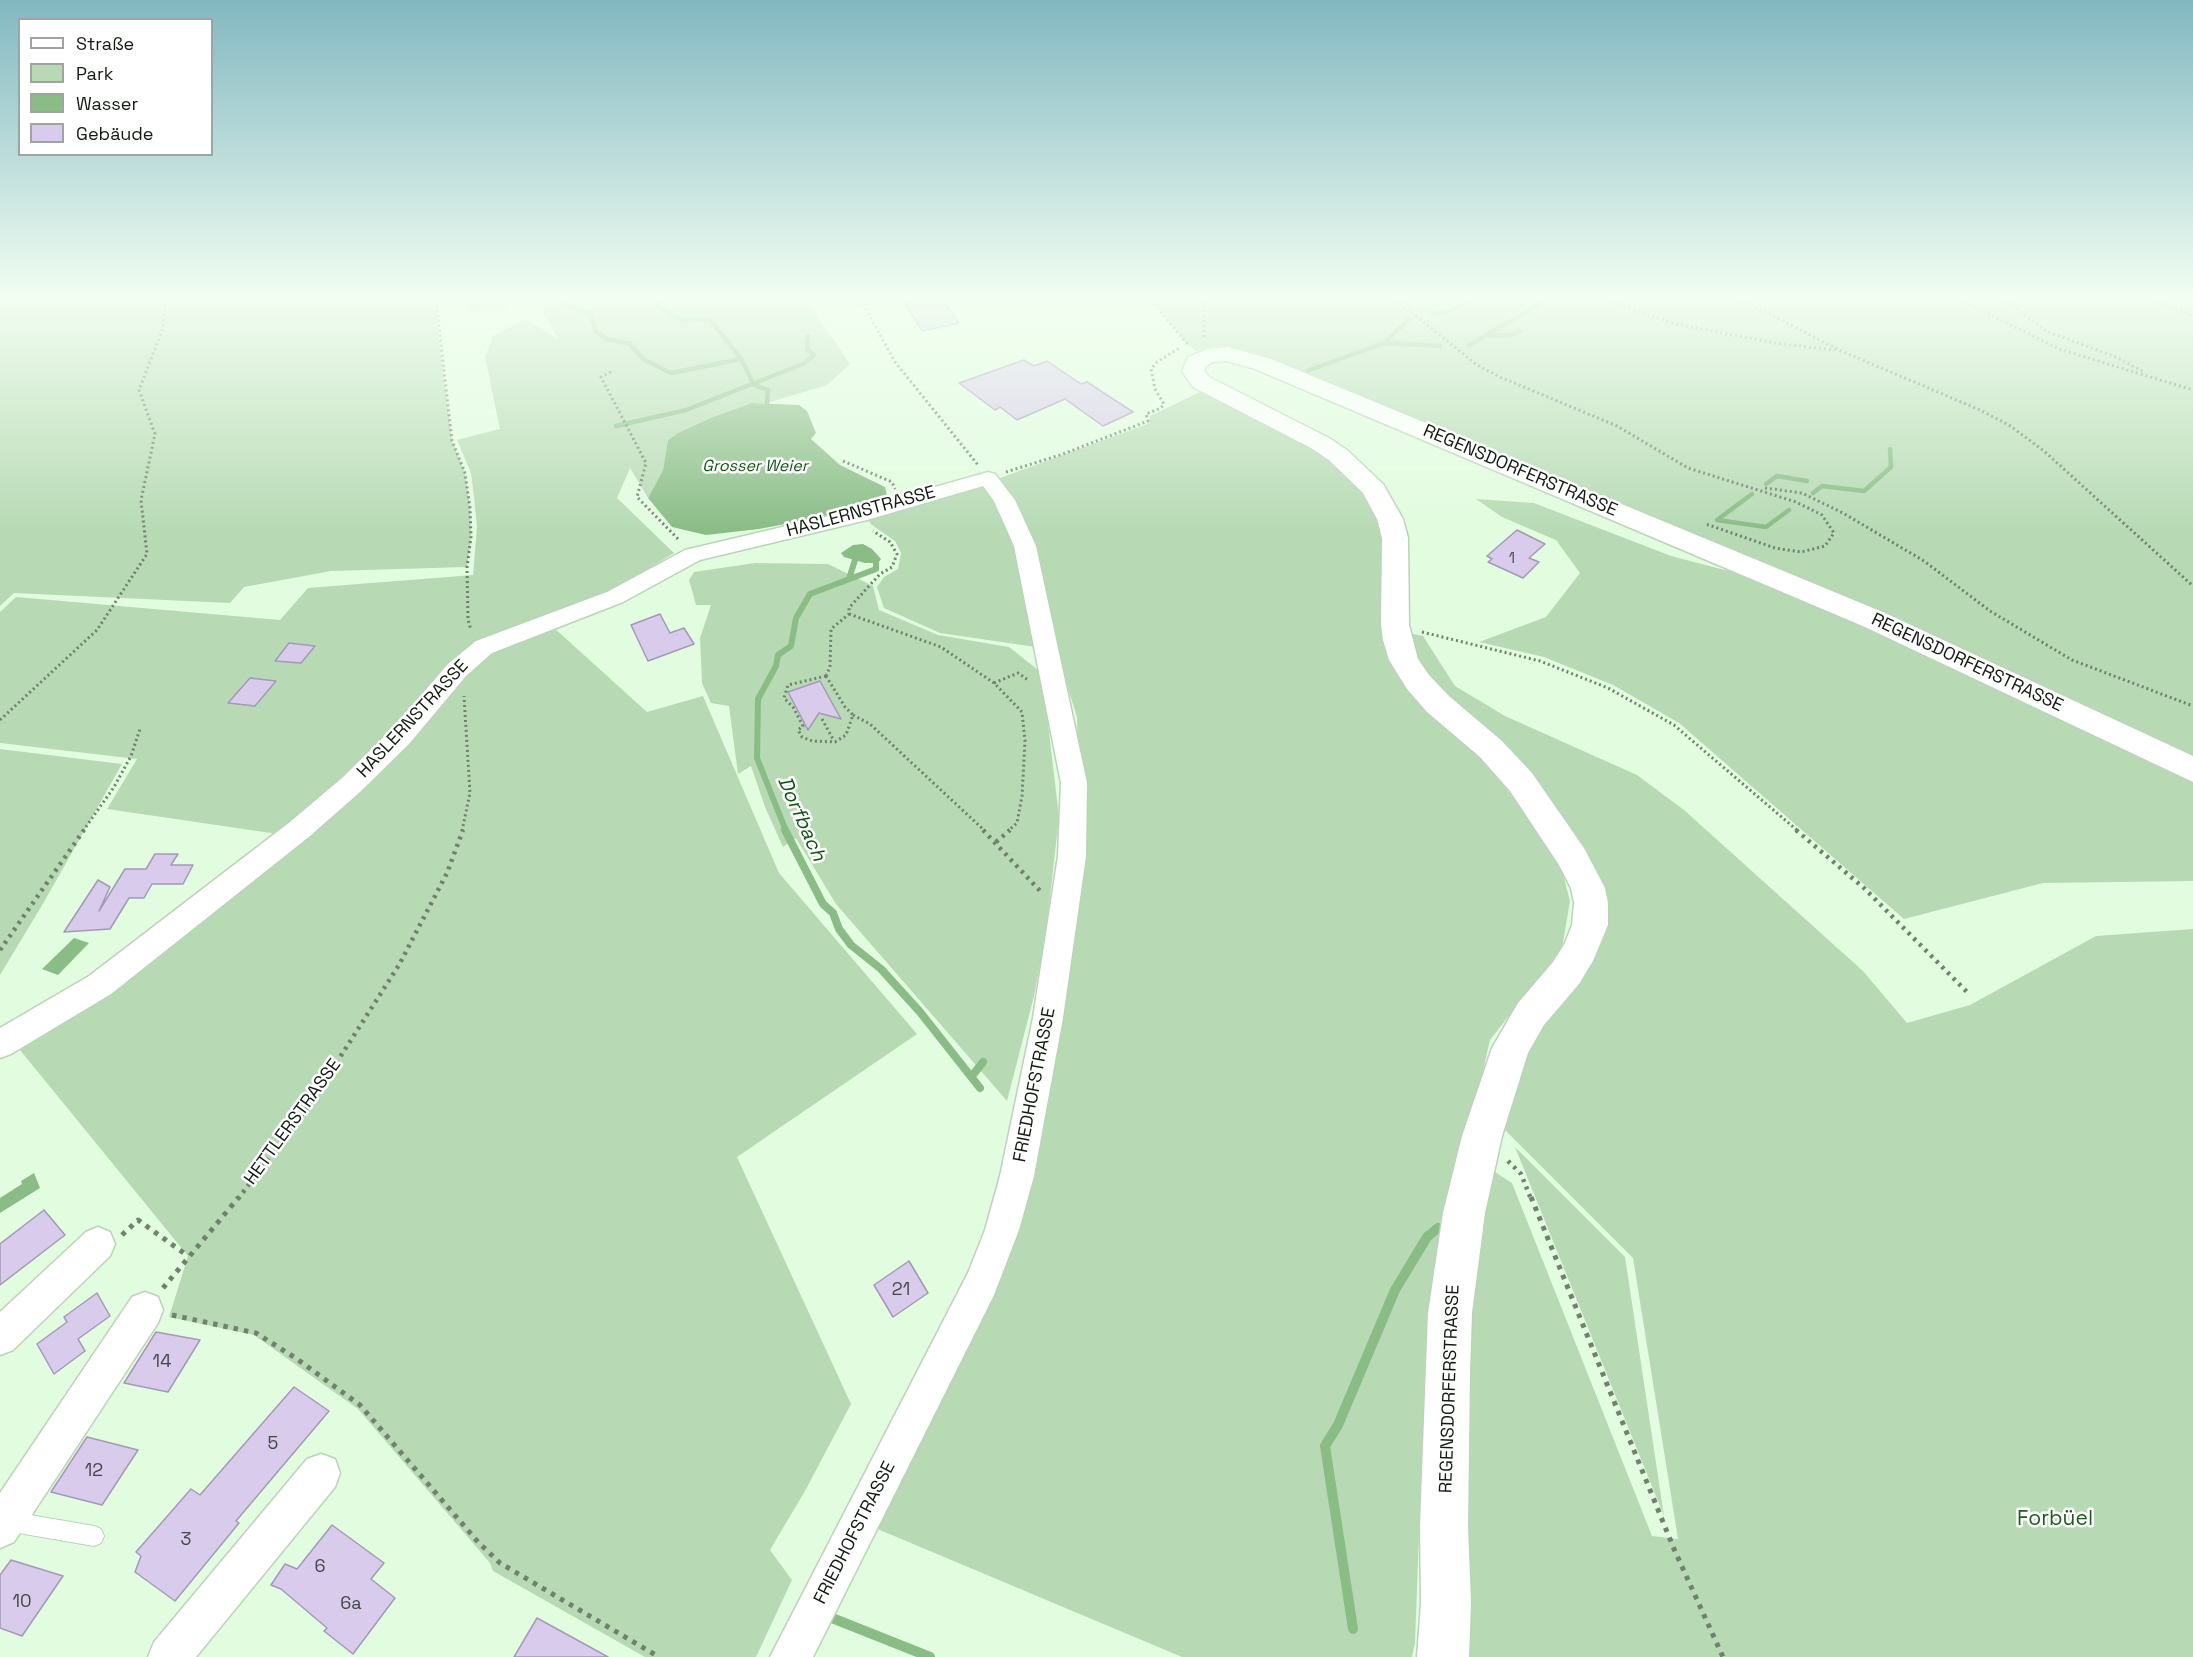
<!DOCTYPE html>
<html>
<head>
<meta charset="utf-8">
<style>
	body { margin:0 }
	#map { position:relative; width:2193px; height:1657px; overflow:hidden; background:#e2fcdf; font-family:"Space Grotesk",sans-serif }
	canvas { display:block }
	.legend { position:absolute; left:18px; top:18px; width:195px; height:138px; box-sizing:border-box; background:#fff; border:2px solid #a0a4a0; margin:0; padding:8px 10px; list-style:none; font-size:18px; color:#121b11 }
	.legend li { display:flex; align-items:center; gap:12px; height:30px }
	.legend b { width:30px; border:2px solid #a0a4a0 }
</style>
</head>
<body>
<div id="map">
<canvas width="2193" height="1657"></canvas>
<ul class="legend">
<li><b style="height:8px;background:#fff"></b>Straße</li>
<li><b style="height:16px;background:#b7dab4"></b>Park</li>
<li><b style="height:16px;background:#8abc86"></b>Wasser</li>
<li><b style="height:16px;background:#d8cbeb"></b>Gebäude</li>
</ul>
</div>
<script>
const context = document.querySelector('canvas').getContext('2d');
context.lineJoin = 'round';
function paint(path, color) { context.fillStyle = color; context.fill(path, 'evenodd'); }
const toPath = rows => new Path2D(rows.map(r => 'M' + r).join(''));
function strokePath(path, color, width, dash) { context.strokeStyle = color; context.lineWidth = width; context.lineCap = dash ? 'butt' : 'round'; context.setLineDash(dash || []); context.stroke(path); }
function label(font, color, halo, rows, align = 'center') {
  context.font = font + ' "Space Grotesk",sans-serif'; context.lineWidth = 5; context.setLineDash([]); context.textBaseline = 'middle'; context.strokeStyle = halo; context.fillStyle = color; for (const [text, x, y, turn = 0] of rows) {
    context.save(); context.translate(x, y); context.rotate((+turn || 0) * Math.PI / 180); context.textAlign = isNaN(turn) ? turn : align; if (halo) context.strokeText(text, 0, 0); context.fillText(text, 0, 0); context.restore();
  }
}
paint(toPath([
	[0,300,438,300,437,326,452,441,465,473,470,508,471,537,467,567,331,571,244,587,230,603,14,593,0,606],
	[472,300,511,300,506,311,466,312],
	[543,300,806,300,850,364,827,385,767,403,752,403,678,433,668,440,663,470,648,498,630,468,617,498,674,553,553,627,647,712,703,696,779,873,917,1034,737,1157,851,1404,805,1491,770,1550,792,1580,756,1657,645,1657,493,1571,490,1563,358,1409,254,1335,169,1317,188,1256,20,1050,305,838,107,809,137,759,0,743,0,612,16,597,280,620,308,588,473,575,477,527,474,497,471,473,457,440,500,429,485,357,493,336,526,319,558,339,543,313],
	[1151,300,2193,300,2193,770,1263,364,1204,357,1187,344],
	[1200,392,1314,448,1358,484,1381,529,1384,641,1395,671,1480,755,1548,843,1562,870,1570,901,1562,948,1490,1040,1427,1312,1415,1643,1412,1657,1182,1657,868,1525,1017,1237,1080,857,1077,717,1056,650,940,633,884,608,877,587,884,577,898,569,901,553,895,541,872,525,866,518,981,485,1150,423,1150,416],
	[1476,499,1534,503,1671,556,1759,579,1867,622,2193,777,2193,881,2043,883,1904,919,1679,723,1613,685,1544,657,1479,642,1546,617,1580,573,1556,540,1502,517],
	[755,563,828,564,873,586,879,610,938,635,1009,647,1042,673,1059,817,1046,933,1034,996,1007,1101,836,904,796,838,783,847,765,807,751,766,738,774,729,706,711,703,702,683,700,638,711,605,696,605,689,580,694,572],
	[1405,632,1423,636,1455,686,1505,716,1637,775,1684,810,1863,971,1907,1023,1970,1005,2096,936,2193,929,2193,1657,1470,1657,1463,1324,1487,1167,1512,1183,1652,1536,1678,1539,1633,1258,1500,1125,1522,1052,1600,948,1606,896,1413,662],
	[0,749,122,764,44,902,0,975],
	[1515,1147,1625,1257,1664,1516]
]), '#b7dab4');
paint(toPath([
	[752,403,799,405,807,411,816,433,811,439,840,465,885,487,888,499,879,506,759,529,706,535,672,527,648,498,663,470,668,440,678,433,711,418],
	[863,544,872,549,881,559,878,563,865,563,844,557,841,553,853,545],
	[74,938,89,943,58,975,42,969],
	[34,1173,40,1188,0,1213,0,1198,22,1184,21,1181]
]), '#8abc86');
strokePath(toPath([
	[563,300,565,305,590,313,596,332,607,339,630,344,643,359,671,373,741,359],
	[658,300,657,306,681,320,710,319,741,359,754,385,768,390,767,403],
	[1432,314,1446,312,1467,303],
	[1491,336,1511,335,1520,331],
	[1384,343,1409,319],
	[1469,345,1547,300],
	[1307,371,1384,343,1440,346],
	[616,426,686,410,803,364,814,355,807,349,808,336],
	[1766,484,1777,476,1807,481],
	[1813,493,1822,486,1864,491,1891,467,1890,449],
	[1717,520,1766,527,1789,510],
	[1717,520,1752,494]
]), '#8abc86', 4.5);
strokePath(toPath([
	[849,579,855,560],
	[786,831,757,758,758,699,776,666,778,655,791,646,796,618,810,594,876,569,876,563]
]), '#8abc86', 6);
strokePath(toPath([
	[785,830,823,904,833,913,839,929,851,945,881,969,920,1012,980,1088],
	[972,1076,983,1062]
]), '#8abc86', 8);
strokePath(toPath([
	[832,1618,930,1657],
	[1353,1629,1325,1446,1338,1425,1395,1290,1427,1237,1438,1228]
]), '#8abc86', 10);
const building = toPath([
	[903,300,943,300,959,323,922,331,903,300],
	[1024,360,1034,366,1047,361,1081,384,1087,382,1133,412,1103,426,1065,399,1017,420,1000,407,995,410,959,383,1024,360],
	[1517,530,1545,544,1529,558,1539,562,1523,578,1488,562,1492,559,1487,556,1517,530],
	[660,614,670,633,684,628,694,644,648,661,631,625,660,614],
	[289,643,315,646,301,663,275,661,289,643],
	[250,678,276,681,255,706,228,703,250,678],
	[820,681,841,719,819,713,808,730,788,692,820,681],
	[155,854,178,854,171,865,193,865,183,884,152,884,144,898,129,898,110,929,64,932,98,880,110,887,99,911,125,869,146,869,155,854],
	[44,1210,65,1235,0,1285,0,1244,44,1210],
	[909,1261,928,1293,893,1317,874,1285,909,1261],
	[97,1293,110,1316,78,1339,85,1351,54,1374,37,1344,67,1322,64,1317,97,1293],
	[156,1332,200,1340,168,1392,124,1383,156,1332],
	[294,1387,329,1411,236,1521,239,1523,175,1601,135,1572,141,1556,136,1552,191,1489,200,1495,294,1387],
	[87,1437,138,1450,102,1505,51,1492,87,1437],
	[332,1525,384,1563,371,1579,395,1598,353,1654,324,1631,327,1628,281,1589,271,1585,285,1564,297,1569,332,1525],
	[11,1560,63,1576,22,1636,0,1628,0,1575,11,1560],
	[537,1618,608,1657,514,1657,537,1618]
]);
paint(building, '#d8cbeb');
strokePath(building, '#a599b8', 1.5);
const lane = toPath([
	[7,1511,94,1526,101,1529,104,1536,101,1543,94,1546,7,1531,0,1528,0,1514,7,1511]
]);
const street = toPath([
	[988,472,995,474,1015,500,1036,546,1087,783,1086,856,1063,1018,1034,1176,1019,1230,994,1295,813,1657,770,1657,968,1273,985,1230,1000,1176,1033,1018,1058,856,1061,783,1014,546,994,501,983,486,867,520,700,560,623,602,492,653,466,676,409,744,360,792,310,836,111,994,11,1054,0,1058,0,1028,89,976,290,822,342,778,391,730,448,664,476,641,607,592,685,550,854,510,988,472],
	[98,1227,110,1232,115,1244,110,1256,13,1350,0,1355,0,1312,86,1232,98,1227],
	[145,1292,158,1297,163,1310,158,1323,14,1542,0,1548,0,1493,132,1297,145,1292],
	[321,1454,335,1459,340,1473,335,1487,196,1657,148,1657,154,1642,307,1459,321,1454]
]);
const secondary = toPath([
	[1228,347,1271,359,1885,613,2193,756,2193,782,1865,627,1255,369,1227,361,1213,362,1206,366,1204,371,1209,377,1329,438,1347,450,1383,484,1403,519,1408,538,1409,625,1418,659,1429,675,1449,696,1502,741,1532,773,1584,848,1605,888,1608,903,1608,925,1593,961,1579,984,1544,1025,1528,1053,1502,1136,1485,1213,1472,1313,1470,1372,1468,1526,1471,1603,1469,1657,1417,1657,1421,1603,1420,1526,1428,1313,1443,1213,1462,1136,1492,1048,1518,1003,1553,962,1565,943,1572,925,1574,903,1571,888,1559,865,1510,791,1480,757,1427,712,1407,689,1389,660,1383,640,1381,625,1382,538,1377,519,1363,493,1329,460,1311,448,1193,387,1182,371,1188,357,1208,349,1228,347]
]);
strokePath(lane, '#bad4b8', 2);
strokePath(street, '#bad4b8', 3);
strokePath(secondary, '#bad4b8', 3);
strokePath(toPath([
	[436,300,452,441,465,473,470,508,471,537,467,567,468,620,471,630],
	[861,300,895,362,978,465],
	[1151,300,1189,346],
	[1204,300,1204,339],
	[1396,300,1477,365,1500,377,1617,426,1688,468,1796,502,1822,515,1834,533,1825,546,1801,552,1775,548,1706,524],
	[1605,300,1676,324,1775,343,1835,350],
	[1742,300,1839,350,1980,410,2009,425,2044,451,2193,586],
	[1961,300,2059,349,2193,390],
	[2004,300,2048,332,2116,357,2144,372],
	[2152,300,2193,316],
	[611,372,601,377,646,463,637,497,680,541],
	[843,461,892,482,895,489],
	[1006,472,1063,454,1148,421,1146,414,1161,408,1164,404,1155,389,1151,369,1157,362,1181,347],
	[1765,488,1802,493,1843,513,1924,561,1990,611,2072,660,2193,706],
	[849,614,941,647,994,683,1022,712,1025,741,1022,796,1017,823,1008,831],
	[1422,632,1540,661,1608,688,1674,725,1798,831],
	[826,676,845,707,853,715,846,735,835,742,812,741,802,737,798,730,803,726,793,707,784,698,788,685,826,676],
	[826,676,830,667,831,629,849,614,849,608,880,574,892,567,897,554,890,542,873,531],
	[994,683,1018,673,1028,680],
	[853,715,870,724,985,831],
	[822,719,834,741],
	[0,720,97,630,147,554,141,500,155,434,139,390,162,331,166,300],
	[83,831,114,787,131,756,140,729],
	[462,831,470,793,464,696]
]), '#70816e', 3, [2, 3]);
strokePath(toPath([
	[983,830,1042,893],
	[1796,830,1864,888,1969,994],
	[996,842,1010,830],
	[0,950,84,830],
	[1508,1161,1521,1174,1531,1199],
	[238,1199,310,1104,399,965,447,873,463,830]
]), '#70816e', 4.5, [3, 5]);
strokePath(toPath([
	[1531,1197,1674,1549,1723,1657],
	[122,1235,138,1220,188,1256],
	[163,1288,239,1197],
	[172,1315,256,1333,297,1359,360,1405,478,1542,500,1563,659,1657]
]), '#70816e', 5, [4.5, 6]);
paint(lane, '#fff');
paint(street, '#fff');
paint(secondary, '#fff');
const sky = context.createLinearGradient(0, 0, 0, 532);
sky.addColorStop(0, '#82b7c1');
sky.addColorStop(0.56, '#f2fef1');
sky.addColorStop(1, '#f2fef100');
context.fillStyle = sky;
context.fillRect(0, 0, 2193, 532);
label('15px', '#444748', null, [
	["1",1512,559]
]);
label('italic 16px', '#0e550f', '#fff', [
	["Grosser Weier",755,467]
]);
label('18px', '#121b11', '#fff', [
	["REGENSDORFERSTRASSE",1520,471,23],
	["HASLERNSTRASSE",861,512,-15],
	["REGENSDORFERSTRASSE",1967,663,25],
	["HASLERNSTRASSE",413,719,-47],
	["FRIEDHOFSTRASSE",1035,1085,-79],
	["HETTLERSTRASSE",293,1122,-54],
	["REGENSDORFERSTRASSE",1450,1389,-88],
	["FRIEDHOFSTRASSE",855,1533,-63]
]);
label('18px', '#444748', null, [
	["21",901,1290],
	["14",162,1362],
	["5",273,1444],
	["12",94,1471],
	["3",186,1540],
	["6",320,1567],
	["10",22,1602],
	["6a",351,1604]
]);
label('italic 20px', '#0e550f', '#fff', [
	["Dorfbach",801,819,66]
]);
label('21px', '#1b5e1a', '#fff', [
	["Forbüel",2055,1519]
]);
</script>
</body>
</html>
